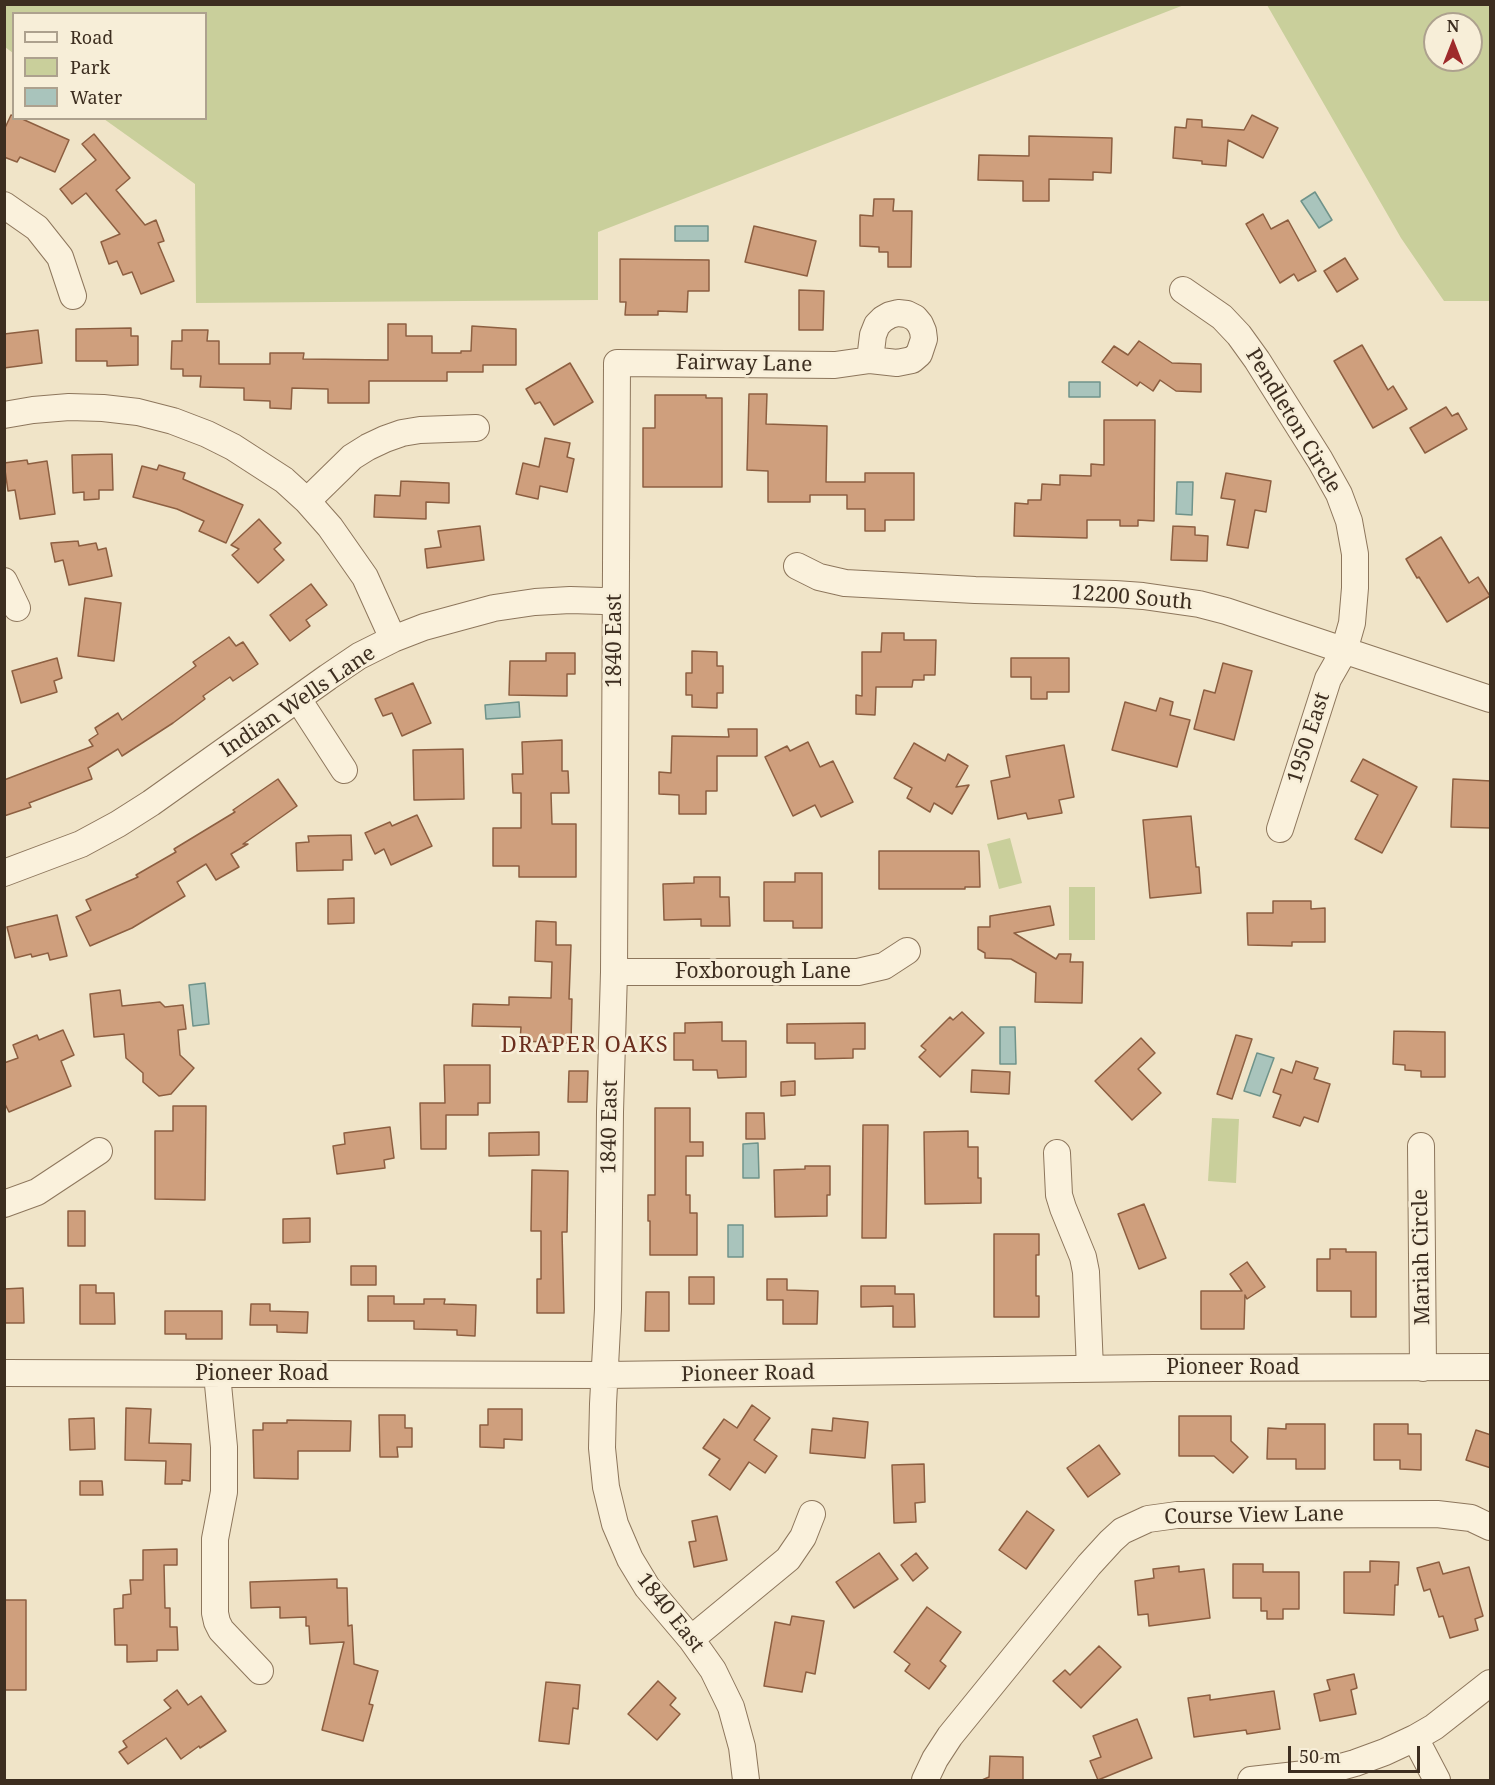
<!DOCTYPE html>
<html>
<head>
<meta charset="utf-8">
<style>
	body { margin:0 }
	#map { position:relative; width:1495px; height:1785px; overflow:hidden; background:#f0e4c8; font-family:"Noto Serif",serif }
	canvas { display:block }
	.frame { position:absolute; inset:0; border:6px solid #3d2e20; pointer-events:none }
	.legend { position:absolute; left:12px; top:12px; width:195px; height:108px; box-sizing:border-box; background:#f7eed8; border:2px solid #ada18e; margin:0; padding:8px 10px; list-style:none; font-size:18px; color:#3d2e20 }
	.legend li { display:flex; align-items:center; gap:12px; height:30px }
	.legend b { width:30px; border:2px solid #ada18e }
	.north { position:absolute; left:1423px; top:12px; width:60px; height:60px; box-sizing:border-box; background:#f7eed8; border:2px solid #ada18e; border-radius:50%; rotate:0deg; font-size:16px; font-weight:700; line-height:24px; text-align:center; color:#3d2e20 }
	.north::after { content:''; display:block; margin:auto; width:21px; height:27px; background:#9e2a2b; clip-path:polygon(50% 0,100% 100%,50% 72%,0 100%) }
	.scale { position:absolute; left:1288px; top:1746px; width:132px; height:27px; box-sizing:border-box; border:3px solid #3d2e20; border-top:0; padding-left:8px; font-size:18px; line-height:21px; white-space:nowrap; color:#3d2e20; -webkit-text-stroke:4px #f7eed8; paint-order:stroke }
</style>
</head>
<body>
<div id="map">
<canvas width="1495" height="1785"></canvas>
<div class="frame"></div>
<ul class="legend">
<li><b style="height:8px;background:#faf1dc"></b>Road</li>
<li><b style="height:16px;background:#c9cf9b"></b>Park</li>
<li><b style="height:16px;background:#a9c4bc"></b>Water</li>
</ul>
<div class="north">N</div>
<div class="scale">50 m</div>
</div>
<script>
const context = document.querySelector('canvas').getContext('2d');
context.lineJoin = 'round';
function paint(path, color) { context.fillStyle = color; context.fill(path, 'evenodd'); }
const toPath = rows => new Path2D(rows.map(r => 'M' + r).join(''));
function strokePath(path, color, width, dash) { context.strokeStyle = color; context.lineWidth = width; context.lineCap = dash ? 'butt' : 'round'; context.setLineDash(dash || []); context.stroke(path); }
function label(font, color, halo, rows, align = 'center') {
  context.font = font + ' "Noto Serif",serif'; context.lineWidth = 5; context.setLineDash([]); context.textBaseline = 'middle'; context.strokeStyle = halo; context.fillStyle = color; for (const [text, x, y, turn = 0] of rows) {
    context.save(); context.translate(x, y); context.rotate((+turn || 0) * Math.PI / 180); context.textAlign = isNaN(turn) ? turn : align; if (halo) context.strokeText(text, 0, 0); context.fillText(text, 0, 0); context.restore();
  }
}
paint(toPath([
	[5,4,1184,4,1184,5,598,232,598,300,196,303,195,184,104,119,206,118,206,14,14,14,13,53,5,47],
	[1267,5,1490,5,1490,301,1444,301,1401,238],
	[1435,24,1471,24,1471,60,1435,60],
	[1010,838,1022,883,999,889,987,844],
	[1069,887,1095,887,1095,940,1069,940],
	[1212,1118,1239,1119,1236,1183,1208,1181]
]), '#c9cf9b');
const water = toPath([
	[1315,192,1332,220,1319,228,1301,201,1315,192],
	[675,226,708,226,708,241,675,241,675,226],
	[1069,382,1100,382,1100,397,1069,397,1069,382],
	[1177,482,1193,482,1192,515,1176,514,1177,482],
	[519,702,520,717,486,719,485,705,519,702],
	[205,983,209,1024,193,1026,189,985,205,983],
	[1000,1027,1015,1027,1016,1064,1000,1064,1000,1027],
	[1257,1053,1274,1058,1260,1096,1244,1091,1257,1053],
	[758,1143,759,1178,743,1178,743,1144,758,1143],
	[728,1225,743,1225,743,1257,728,1257,728,1225]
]);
paint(water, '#a9c4bc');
strokePath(water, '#6f938a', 1.5);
const building = toPath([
	[11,115,14,116,14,118,20,118,69,140,55,172,20,157,17,162,4,157,4,130,11,115],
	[1252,115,1278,128,1263,158,1228,140,1226,166,1202,164,1202,161,1173,158,1175,127,1186,128,1187,119,1202,120,1202,127,1244,130,1252,115],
	[94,134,130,178,116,190,145,225,156,220,164,241,158,243,174,281,141,294,132,272,123,275,117,261,109,264,101,242,120,234,86,193,72,204,60,189,96,160,82,144,94,134],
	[1029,136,1112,138,1111,173,1093,172,1093,180,1049,179,1049,201,1023,201,1023,181,978,180,979,155,1029,156,1029,136],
	[874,199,894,199,893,211,912,211,911,267,888,267,888,252,879,252,879,247,860,246,860,215,873,216,874,199],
	[1263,214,1271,229,1288,220,1316,271,1298,281,1294,274,1280,283,1246,224,1263,214],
	[754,226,816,241,807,276,745,262,754,226],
	[1345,258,1358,279,1337,292,1324,271,1345,258],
	[620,259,709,260,709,291,688,291,687,312,658,311,658,315,625,315,626,302,620,302,620,259],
	[799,290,824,291,823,330,799,330,799,290],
	[388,324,406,324,406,336,432,336,432,353,461,353,461,351,471,351,472,326,516,329,516,365,483,365,483,372,447,372,447,381,369,381,369,403,328,403,328,389,292,388,291,409,270,408,270,401,244,400,244,388,200,387,201,376,183,376,183,369,171,369,172,341,182,341,182,330,208,330,207,341,219,341,219,364,270,364,270,353,304,353,303,359,388,360,388,324],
	[131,328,131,336,138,336,138,365,107,366,107,361,76,361,76,329,131,328],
	[38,330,42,363,4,368,4,334,38,330],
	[1139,341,1172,363,1201,364,1201,392,1176,391,1160,380,1153,391,1140,382,1137,386,1102,362,1114,346,1128,355,1139,341],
	[1362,345,1388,390,1393,386,1407,409,1373,428,1334,361,1362,345],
	[570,363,593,402,554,425,540,402,535,404,526,389,570,363],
	[749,394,767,394,766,424,827,426,826,482,865,482,865,473,914,473,914,520,885,520,885,531,865,531,865,509,847,509,847,495,810,495,810,502,768,502,768,471,747,470,749,394],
	[655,395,706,395,706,398,722,398,722,487,643,487,643,428,655,428,655,395],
	[1446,407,1452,416,1458,413,1467,429,1425,453,1410,428,1446,407],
	[1104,420,1155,420,1154,521,1138,520,1138,526,1120,526,1120,520,1087,520,1087,538,1014,536,1015,503,1028,504,1028,500,1041,500,1042,484,1060,485,1060,475,1091,476,1091,464,1104,465,1104,420],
	[545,438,570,443,567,457,574,459,567,492,540,486,538,499,516,494,523,463,539,467,545,438],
	[112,454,113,490,99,490,99,499,84,500,84,492,73,493,72,455,112,454],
	[27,460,28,464,47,461,55,514,20,519,15,490,8,491,4,463,27,460],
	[159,465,185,473,183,479,243,505,226,543,199,531,204,521,177,509,133,497,142,466,157,470,159,465],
	[1226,473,1271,481,1266,512,1255,510,1248,548,1227,545,1235,500,1221,498,1226,473],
	[401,481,449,483,449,503,426,502,426,519,374,517,375,495,400,496,401,481],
	[259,519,281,543,274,549,284,560,258,583,232,555,239,549,231,545,259,519],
	[480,526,484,560,427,568,425,549,441,547,438,531,480,526],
	[1173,526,1195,527,1195,535,1208,536,1207,561,1171,560,1173,526],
	[1441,537,1469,583,1478,577,1490,596,1447,622,1419,577,1417,578,1406,559,1441,537],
	[78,541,79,546,96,543,98,550,106,548,112,576,69,585,63,560,55,562,51,543,78,541],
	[311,584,327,605,306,620,310,626,290,641,270,615,311,584],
	[85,598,121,603,114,661,78,656,85,598],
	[882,633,904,633,904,640,936,640,935,675,924,675,924,680,913,680,912,687,876,687,875,715,856,714,856,695,862,696,862,652,881,652,882,633],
	[229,637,236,646,243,642,258,664,233,681,230,677,203,696,205,699,173,723,122,756,118,749,88,768,92,779,29,803,31,807,4,816,4,780,93,746,89,740,98,734,95,728,118,713,122,720,196,666,193,662,229,637],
	[692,651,717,652,717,666,723,666,723,693,717,693,717,708,692,707,692,695,686,695,686,673,692,673,692,651],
	[546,653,575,653,575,674,567,674,567,696,509,695,510,661,546,661,546,653],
	[57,658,62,678,54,681,57,692,21,703,12,671,57,658],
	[1011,658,1069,658,1069,692,1047,692,1047,699,1031,699,1031,677,1011,677,1011,658],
	[1223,663,1252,671,1234,740,1194,729,1204,690,1215,693,1223,663],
	[413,683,431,723,402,736,392,713,383,716,375,699,413,683],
	[1160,698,1173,702,1170,715,1190,720,1177,767,1112,750,1125,702,1156,711,1160,698],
	[728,729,757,729,757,756,717,756,717,791,706,791,706,814,679,814,679,795,659,794,659,772,671,773,672,736,729,737,728,729],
	[562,740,562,771,568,771,569,793,551,793,552,824,576,824,576,877,519,877,519,866,493,866,493,828,521,828,521,793,513,793,512,774,523,774,522,742,562,740],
	[808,742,820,767,833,761,853,802,821,817,815,805,793,816,765,757,787,746,790,751,808,742],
	[914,743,945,761,948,754,968,766,956,787,969,785,952,814,934,803,930,812,907,798,912,788,894,778,914,743],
	[1064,745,1074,797,1059,800,1062,813,1028,819,1026,813,998,819,991,781,1010,777,1006,756,1064,745],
	[463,749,464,799,414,800,413,750,463,749],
	[1363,759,1417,787,1382,853,1355,839,1378,795,1351,781,1363,759],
	[278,779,297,806,243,844,248,844,231,854,239,867,216,880,206,864,177,882,185,896,132,928,90,946,76,917,91,910,86,900,138,877,136,875,176,852,174,849,235,812,233,810,278,779],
	[1453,779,1491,781,1491,828,1451,827,1453,779],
	[417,815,432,846,391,865,384,849,375,854,365,833,390,822,392,826,417,815],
	[1191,816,1196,867,1199,867,1201,893,1150,898,1143,820,1191,816],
	[351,835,352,860,343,860,343,870,297,871,296,843,309,842,308,836,351,835],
	[879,851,979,851,980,887,965,887,965,889,879,889,879,851],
	[795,873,822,873,822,928,793,928,793,921,764,921,764,882,795,882,795,873],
	[694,877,720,877,720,897,729,897,730,926,701,926,701,919,664,920,663,884,694,883,694,877],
	[354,898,354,923,328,924,328,899,354,898],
	[1273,901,1311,901,1311,909,1325,908,1325,942,1292,942,1292,946,1248,945,1247,913,1273,913,1273,901],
	[1050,906,1054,925,1014,933,1056,959,1059,954,1071,954,1070,962,1083,962,1082,1003,1035,1002,1036,973,1011,959,985,958,985,953,978,949,978,927,990,927,990,916,1050,906],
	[57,915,67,956,50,960,48,953,32,957,31,954,15,958,7,927,57,915],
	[536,921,556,922,556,945,571,945,569,999,572,999,571,1043,520,1041,521,1027,472,1026,473,1004,509,1005,509,997,551,998,552,962,535,961,536,921],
	[120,990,122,1006,160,1002,165,1007,183,1005,186,1029,178,1030,180,1055,194,1068,171,1094,159,1096,143,1082,143,1073,126,1058,124,1034,94,1037,90,994,120,990],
	[962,1012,984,1033,940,1077,919,1057,926,1050,921,1046,950,1017,953,1020,962,1012],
	[722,1022,722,1041,746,1041,746,1077,718,1078,717,1070,693,1070,693,1060,674,1060,674,1033,685,1033,685,1023,722,1022],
	[865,1023,865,1049,853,1049,853,1058,815,1059,815,1043,787,1043,787,1024,865,1023],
	[63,1030,74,1055,61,1061,71,1086,9,1112,4,1102,4,1063,18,1058,13,1045,37,1035,39,1040,63,1030],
	[1394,1031,1445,1032,1445,1077,1421,1077,1421,1071,1405,1070,1405,1065,1393,1064,1394,1031],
	[1236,1035,1252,1039,1232,1099,1217,1094,1236,1035],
	[1141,1038,1155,1053,1138,1069,1161,1093,1132,1120,1095,1081,1141,1038],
	[1296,1061,1318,1068,1314,1079,1330,1084,1318,1122,1304,1117,1300,1126,1273,1117,1281,1095,1273,1092,1281,1069,1292,1073,1296,1061],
	[444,1065,490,1065,490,1103,478,1103,478,1115,446,1115,446,1149,421,1149,420,1103,445,1103,444,1065],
	[972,1070,1010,1072,1009,1094,971,1092,972,1070],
	[569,1071,588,1071,587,1102,568,1102,569,1071],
	[795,1081,795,1095,781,1096,781,1082,795,1081],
	[173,1106,206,1106,205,1200,155,1199,155,1131,173,1131,173,1106],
	[655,1108,690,1108,690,1142,703,1142,703,1156,686,1156,686,1195,690,1195,690,1213,697,1213,697,1255,650,1255,650,1221,648,1221,648,1195,655,1195,655,1108],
	[746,1113,764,1113,765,1139,746,1139,746,1113],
	[863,1125,888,1125,886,1238,862,1238,863,1125],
	[390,1127,394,1158,384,1160,385,1168,337,1174,333,1146,345,1144,344,1133,390,1127],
	[968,1131,968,1147,978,1147,978,1178,981,1178,981,1203,925,1204,924,1132,968,1131],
	[539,1132,539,1155,489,1156,489,1133,539,1132],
	[805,1166,830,1166,830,1195,827,1195,827,1216,775,1217,774,1170,805,1169,805,1166],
	[532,1170,568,1171,567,1232,562,1232,564,1313,537,1313,537,1279,541,1279,541,1231,531,1231,532,1170],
	[1144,1204,1166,1258,1139,1269,1118,1214,1144,1204],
	[68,1211,85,1211,85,1246,68,1246,68,1211],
	[310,1218,310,1242,283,1243,283,1219,310,1218],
	[994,1234,1039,1234,1039,1255,1036,1255,1036,1296,1039,1296,1039,1317,994,1317,994,1234],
	[1330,1249,1346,1249,1346,1252,1376,1252,1376,1317,1351,1317,1351,1291,1317,1291,1317,1259,1330,1259,1330,1249],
	[1247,1262,1265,1287,1247,1299,1245,1295,1244,1329,1201,1329,1201,1291,1242,1291,1230,1274,1247,1262],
	[351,1266,376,1266,376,1285,351,1285,351,1266],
	[689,1277,714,1277,714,1304,689,1304,689,1277],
	[767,1279,787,1279,787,1290,818,1291,817,1324,783,1324,783,1300,767,1300,767,1279],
	[80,1285,96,1285,96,1293,114,1293,115,1324,80,1324,80,1285],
	[861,1286,895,1286,895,1294,914,1294,915,1327,893,1327,893,1306,861,1307,861,1286],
	[23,1288,24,1323,4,1323,4,1289,23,1288],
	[646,1292,669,1292,669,1331,645,1331,646,1292],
	[368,1296,394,1296,394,1304,424,1304,424,1299,445,1299,444,1304,476,1305,475,1336,457,1335,457,1330,414,1329,414,1321,368,1321,368,1296],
	[251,1304,270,1304,270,1311,308,1312,307,1333,277,1332,277,1325,250,1325,251,1304],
	[165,1311,222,1311,222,1339,186,1339,186,1334,165,1334,165,1311],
	[752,1405,770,1418,754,1440,777,1456,765,1473,749,1462,730,1490,709,1475,720,1459,703,1448,724,1419,737,1428,752,1405],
	[126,1408,151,1409,149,1443,191,1444,190,1481,182,1480,182,1484,165,1484,166,1461,125,1460,126,1408],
	[488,1409,522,1409,522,1440,504,1439,504,1448,480,1447,480,1425,488,1425,488,1409],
	[379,1415,405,1415,405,1428,412,1428,412,1447,397,1447,398,1457,380,1457,379,1415],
	[1179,1416,1231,1416,1231,1441,1248,1457,1233,1473,1214,1456,1179,1456,1179,1416],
	[94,1418,95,1449,70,1450,69,1419,94,1418],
	[833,1418,868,1422,865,1458,810,1453,812,1429,832,1431,833,1418],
	[287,1420,351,1421,350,1451,298,1451,298,1479,254,1478,253,1430,263,1430,263,1423,287,1423,287,1420],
	[1286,1424,1325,1424,1325,1469,1296,1469,1296,1459,1267,1459,1268,1428,1286,1429,1286,1424],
	[1374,1424,1408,1424,1408,1434,1421,1434,1421,1470,1400,1469,1400,1460,1374,1460,1374,1424],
	[1476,1430,1491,1435,1491,1468,1466,1460,1476,1430],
	[1099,1445,1120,1474,1088,1497,1067,1468,1099,1445],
	[924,1464,925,1502,915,1503,916,1522,894,1523,892,1465,924,1464],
	[80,1481,102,1481,103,1495,80,1495,80,1481],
	[1027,1511,1054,1530,1026,1569,999,1550,1027,1511],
	[717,1516,727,1560,694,1567,689,1542,696,1541,692,1521,717,1516],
	[177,1549,177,1565,164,1565,165,1608,170,1608,170,1627,177,1627,178,1650,157,1650,157,1661,127,1662,127,1645,115,1645,114,1609,123,1608,123,1595,131,1594,130,1580,143,1580,143,1550,177,1549],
	[879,1553,898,1579,854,1608,836,1582,879,1553],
	[916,1553,928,1568,913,1581,901,1565,916,1553],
	[1370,1561,1399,1562,1398,1585,1395,1585,1394,1615,1344,1613,1344,1572,1370,1572,1370,1561],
	[1439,1562,1443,1574,1469,1567,1483,1616,1475,1619,1478,1630,1450,1638,1443,1616,1439,1617,1430,1589,1424,1591,1417,1568,1439,1562],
	[1233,1564,1263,1564,1263,1572,1299,1572,1299,1609,1283,1609,1283,1619,1267,1619,1267,1611,1261,1611,1261,1598,1233,1598,1233,1564],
	[1179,1566,1179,1572,1204,1569,1210,1618,1149,1626,1148,1614,1138,1615,1135,1581,1154,1578,1153,1569,1179,1566],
	[337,1579,337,1588,347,1588,348,1626,352,1625,354,1664,378,1671,369,1704,373,1705,363,1741,322,1730,344,1642,310,1644,309,1626,306,1626,306,1617,280,1618,280,1607,251,1608,250,1582,337,1579],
	[4,1600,26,1600,26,1690,4,1690,4,1600],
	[927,1607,961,1632,940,1661,946,1666,929,1689,905,1671,910,1664,894,1652,927,1607],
	[792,1616,824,1621,815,1674,806,1672,802,1692,764,1686,775,1622,790,1625,792,1616],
	[1099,1646,1121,1667,1081,1708,1053,1681,1065,1670,1070,1675,1099,1646],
	[1354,1674,1357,1688,1351,1690,1356,1714,1320,1721,1314,1694,1330,1690,1327,1680,1354,1674],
	[658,1681,676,1698,670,1705,680,1714,657,1740,628,1714,658,1681],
	[546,1682,580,1685,578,1709,573,1708,569,1744,539,1741,546,1682],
	[177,1690,188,1705,201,1696,226,1731,200,1748,199,1746,181,1759,166,1738,128,1764,119,1752,127,1747,123,1741,171,1708,164,1700,177,1690],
	[1274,1691,1280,1729,1247,1734,1246,1730,1194,1737,1188,1698,1210,1695,1210,1700,1274,1691],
	[1137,1719,1152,1758,1098,1780,1090,1761,1101,1757,1093,1736,1137,1719],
	[990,1756,1023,1757,1023,1780,982,1780,989,1777,990,1756]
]);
paint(building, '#cf9f7d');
strokePath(building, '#8d5f41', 1.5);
const minor = toPath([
	[4,205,37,228,60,257,73,296],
	[1183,290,1222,317,1239,335,1257,360,1320,460,1339,494,1349,521,1355,554,1355,588,1352,623,1344,651,1328,679,1280,829],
	[898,313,907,314,915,318,920,324,923,331,924,339,919,354,912,360,897,363,870,360,873,335,877,325,883,319,890,315,898,313],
	[4,415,33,410,69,407,103,408,138,412,173,421,207,434,233,447,284,480,307,501,330,527,365,577,393,639],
	[307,501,352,457,368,447,385,439,402,433,420,430,476,428],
	[797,566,819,577,845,583,975,590,1115,594,1143,596,1199,604,1226,611,1490,699],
	[4,581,17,608],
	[298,699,344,770],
	[4,873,81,844,118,824,151,803,328,677,359,656,393,639,424,627,494,608,535,602,570,600,603,601,615,598],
	[614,972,858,972,884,966,907,951],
	[1421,1146,1423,1368],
	[1057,1153,1059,1195,1063,1208,1083,1257,1086,1272,1090,1369],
	[4,1204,37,1192,99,1151],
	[4,1373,604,1375,1154,1368,1490,1367],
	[217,1374,224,1447,224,1492,215,1539,215,1613,217,1622,221,1630,260,1671],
	[691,1639,788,1559,803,1537,812,1514],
	[1415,1738,1437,1780],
	[746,1780,742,1747,731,1707,713,1670,691,1639,647,1587,630,1559,615,1524,606,1487,602,1448,603,1404,608,1309,610,1112,614,972,617,363,835,365,870,360],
	[925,1780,935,1759,950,1736,1089,1565,1111,1541,1122,1531,1148,1519,1177,1515,1437,1514,1471,1518,1490,1527],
	[1251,1780,1323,1772,1355,1763,1385,1752,1415,1738,1434,1727,1490,1683]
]);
strokePath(minor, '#8d765c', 28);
strokePath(minor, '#faf1dc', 26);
label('21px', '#3d2e20', '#f7eed8', [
	["Fairway Lane",744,364,1],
	["Pendleton Circle",1293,421,59],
	["12200 South",1132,598,5],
	["1840 East",615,641,-90],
	["Indian Wells Lane",298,702,-34],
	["1950 East",1309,738,-72],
	["Foxborough Lane",763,972],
	["1840 East",610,1127,-89],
	["Mariah Circle",1422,1257,-91],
	["Pioneer Road",1233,1368],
	["Pioneer Road",262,1374],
	["Pioneer Road",748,1374,-1],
	["Course View Lane",1254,1516,-1],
	["1840 East",670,1613,52]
]);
context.letterSpacing = '1.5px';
label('22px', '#6b2e1e', '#f7eed8', [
	["DRAPER OAKS",585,1046]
]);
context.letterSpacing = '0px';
</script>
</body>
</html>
